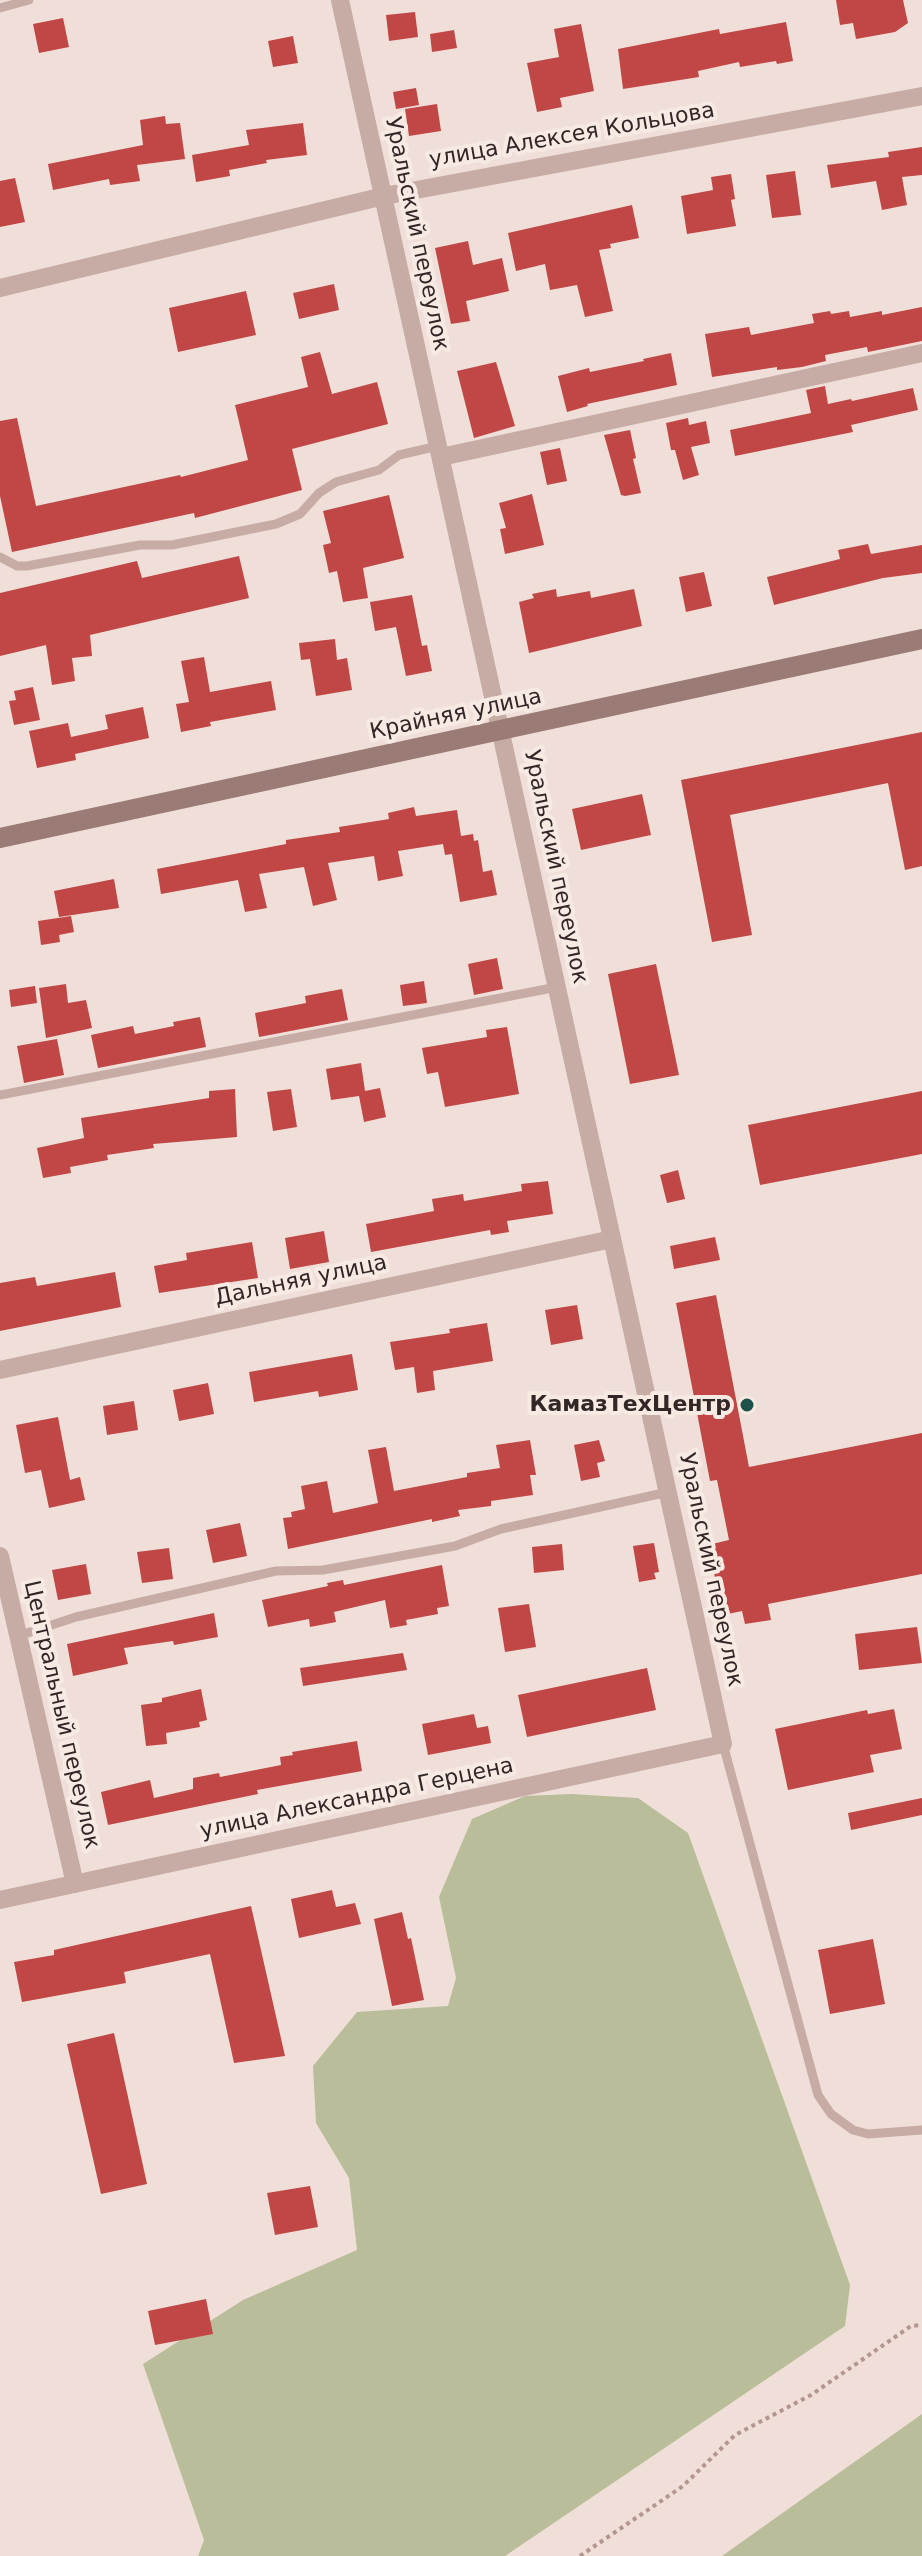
<!DOCTYPE html>
<html>
<head>
<meta charset="utf-8">
<style>
	body { margin:0 }
	canvas { display:block; background:#efdfd8 }
</style>
</head>
<body>
<canvas width="922" height="2556"></canvas>
<script>
const context = document.querySelector('canvas').getContext('2d');
context.lineJoin = 'round';
function paint(path, color) { context.fillStyle = color; context.fill(path, 'evenodd'); }
const toPath = rows => new Path2D(rows.map(r => 'M' + r).join(''));
function strokePath(path, color, width, dash) { context.strokeStyle = color; context.lineWidth = width; context.lineCap = dash ? 'butt' : 'round'; context.setLineDash(dash || []); context.stroke(path); }
function label(font, color, halo, rows, align = 'center') {
  context.font = font + ' "DejaVu Sans",sans-serif'; context.lineWidth = 8; context.setLineDash([]); context.textBaseline = 'middle'; context.strokeStyle = halo; context.fillStyle = color; for (const [text, x, y, turn = 0] of rows) {
    context.save(); context.translate(x, y); context.rotate((+turn || 0) * Math.PI / 180); context.textAlign = isNaN(turn) ? turn : align; if (halo) context.strokeText(text, 0, 0); context.fillText(text, 0, 0); context.restore();
  }
}
paint(toPath([
	[572,1794,638,1798,688,1833,850,2285,845,2326,505,2556,198,2556,204,2540,143,2364,243,2300,357,2250,349,2178,316,2123,313,2066,357,2012,448,2006,456,1978,439,1897,472,1819,525,1796],
	[922,2414,922,2556,722,2556]
]), '#b9bd99');
paint(toPath([
	[836,0,903,0,908,23,895,32,856,39,853,23,840,25],
	[415,12,418,37,389,41,386,15],
	[63,18,69,47,39,53,33,24],
	[786,22,793,61,777,64,776,61,740,67,739,62,698,71,699,77,623,89,618,49,719,29,720,34],
	[581,24,594,91,560,98,562,107,537,112,527,63,559,57,554,29],
	[454,30,457,48,432,52,430,34],
	[293,36,298,63,273,67,268,41],
	[416,88,419,105,396,109,393,92],
	[437,104,441,131,409,136,405,109],
	[165,116,166,124,180,123,185,159,137,165,140,181,110,185,109,179,53,190,48,164,143,145,140,120],
	[303,123,307,155,266,160,267,163,229,170,230,176,196,182,192,155,249,145,246,130],
	[922,147,922,175,902,177,907,205,882,210,876,181,831,188,827,165,889,157,888,152],
	[795,171,801,215,772,218,766,175],
	[731,174,735,199,731,200,736,226,687,234,681,196,713,190,711,177],
	[15,178,25,222,0,227,0,181],
	[632,205,639,238,610,244,611,248,599,250,613,311,585,317,577,285,550,290,545,264,516,271,508,233],
	[468,241,473,265,502,258,509,291,466,301,470,321,451,324,435,248],
	[334,284,339,310,299,319,293,293],
	[246,291,256,335,178,352,169,308],
	[922,307,922,341,868,352,867,347,825,355,826,361,802,367,777,370,777,367,712,377,705,334,749,327,751,335,814,323,812,314,830,311,831,314,849,311,850,317,882,311,882,315],
	[320,352,332,394,377,382,388,424,292,449,302,490,195,518,194,513,12,552,0,496,0,421,17,418,36,506,180,475,181,477,248,460,235,405,308,387,301,357],
	[671,353,677,385,587,404,588,406,567,412,558,376,589,368,590,372,644,361,643,359],
	[496,362,515,426,474,438,457,371],
	[825,386,828,404,851,399,852,401,913,388,918,410,851,425,853,432,735,456,730,430,811,413,806,390],
	[688,418,689,425,706,421,710,443,691,447,699,475,683,480,675,450,671,450,666,423],
	[630,430,636,458,633,459,641,493,625,496,621,495,604,435],
	[560,448,567,481,547,485,540,452],
	[532,494,544,545,505,554,500,529,506,528,499,503],
	[389,495,404,558,363,568,368,598,343,602,337,571,329,573,323,545,331,543,323,511],
	[868,544,871,554,922,545,922,573,883,578,774,605,767,577,840,559,838,550],
	[239,556,249,598,90,635,92,656,72,658,75,681,52,685,46,645,0,656,0,593,137,561,142,578],
	[704,572,712,606,686,612,679,577],
	[556,589,557,597,590,591,591,598,634,589,642,626,529,653,519,602,534,598,532,594],
	[412,595,422,646,427,645,432,671,406,676,396,627,375,631,370,602],
	[335,639,337,660,347,658,352,690,316,696,310,659,301,660,299,643],
	[204,657,210,692,271,681,276,710,210,722,211,726,181,732,176,704,189,702,181,661],
	[33,687,40,720,14,725,9,701,16,700,14,691],
	[143,707,149,738,75,754,76,760,37,768,29,731,68,723,71,737,108,729,105,715],
	[922,732,922,866,905,870,888,783,730,815,752,935,712,942,681,780],
	[642,794,651,835,581,850,572,809],
	[414,807,416,816,457,810,461,836,473,834,474,841,478,840,483,872,492,870,497,895,460,902,452,854,445,855,443,844,398,851,403,876,378,881,374,856,328,863,337,900,313,906,304,867,259,874,267,908,245,912,238,880,161,894,157,869,286,844,286,840,340,832,339,827,389,819,388,813],
	[114,879,119,908,59,917,54,891],
	[71,916,74,932,59,935,60,942,41,945,38,921],
	[497,958,503,989,474,995,468,964],
	[656,964,679,1075,630,1084,608,974],
	[424,981,427,1003,403,1006,400,985],
	[66,984,68,1003,86,1000,92,1028,46,1038,39,988],
	[35,986,37,1003,11,1007,9,990],
	[342,989,348,1020,259,1037,255,1013,306,1003,305,996],
	[200,1017,206,1047,98,1068,91,1035,133,1026,135,1034,174,1026,173,1022],
	[507,1027,519,1094,445,1107,438,1072,427,1074,422,1048,487,1037,486,1030],
	[57,1039,64,1075,24,1083,17,1046],
	[361,1063,365,1091,380,1088,386,1117,364,1122,359,1096,331,1100,326,1069],
	[235,1089,237,1137,153,1144,154,1148,107,1155,108,1160,70,1167,71,1173,43,1178,37,1148,84,1138,81,1118,209,1098,209,1091],
	[291,1089,297,1127,273,1131,267,1092],
	[922,1091,922,1154,760,1185,748,1125],
	[678,1170,685,1199,667,1203,660,1175],
	[548,1181,553,1214,507,1221,509,1232,491,1235,490,1230,371,1252,366,1224,434,1211,432,1199,463,1194,464,1201,522,1191,521,1184],
	[324,1231,329,1262,290,1269,285,1238],
	[715,1237,720,1260,674,1269,670,1246],
	[252,1242,258,1278,159,1293,154,1266,187,1260,186,1253],
	[115,1272,121,1307,0,1331,0,1283,35,1277,37,1286],
	[716,1295,749,1467,922,1433,922,1574,768,1604,771,1620,745,1624,742,1611,723,1615,708,1545,729,1540,717,1480,710,1481,676,1303],
	[577,1305,583,1339,551,1345,545,1310],
	[487,1323,493,1361,433,1371,435,1390,417,1393,414,1367,395,1370,390,1342,450,1333,449,1329],
	[352,1354,358,1390,319,1397,318,1391,254,1402,249,1372],
	[208,1383,214,1414,179,1421,173,1390],
	[134,1401,138,1430,107,1435,103,1406],
	[58,1417,70,1480,80,1477,85,1500,49,1508,41,1470,25,1473,16,1425],
	[530,1440,536,1475,530,1475,533,1495,491,1501,491,1506,458,1510,460,1516,432,1522,432,1519,288,1549,283,1518,292,1517,291,1512,305,1509,301,1486,327,1481,333,1513,378,1503,368,1450,386,1447,394,1491,467,1477,467,1473,500,1468,496,1445],
	[599,1440,605,1461,597,1463,600,1477,581,1481,574,1445],
	[240,1523,247,1556,213,1563,206,1530],
	[654,1543,659,1572,654,1573,656,1579,639,1582,633,1546],
	[562,1544,564,1570,534,1573,532,1547],
	[169,1548,173,1579,142,1583,137,1552],
	[86,1564,91,1594,58,1600,52,1570],
	[442,1565,449,1606,437,1608,438,1614,406,1620,407,1625,390,1628,385,1600,334,1612,336,1622,310,1627,309,1619,268,1627,262,1600,328,1586,327,1583,343,1580,344,1585],
	[529,1604,536,1647,505,1652,498,1608],
	[214,1613,218,1637,174,1645,173,1641,124,1648,128,1664,73,1676,67,1644],
	[917,1627,922,1663,859,1670,855,1634],
	[403,1653,407,1670,303,1686,300,1668],
	[647,1668,656,1710,527,1737,518,1695],
	[201,1689,207,1720,199,1722,200,1727,166,1733,167,1744,146,1746,141,1705,162,1702,162,1698],
	[894,1709,902,1749,870,1755,874,1772,788,1790,775,1729,867,1710,868,1714],
	[474,1714,477,1728,488,1726,491,1743,428,1755,422,1724],
	[357,1741,362,1771,257,1790,258,1794,108,1825,101,1792,150,1780,154,1798,193,1789,193,1778,219,1773,220,1777,281,1765,280,1757,293,1755,292,1752],
	[922,1798,922,1815,851,1830,848,1813],
	[332,1890,336,1907,355,1903,361,1924,299,1938,291,1899],
	[251,1906,285,2056,234,2063,210,1954,124,1972,126,1983,22,2002,14,1962,54,1955,54,1950],
	[402,1912,408,1939,411,1938,424,2000,392,2006,374,1919],
	[873,1939,885,2004,830,2014,818,1950],
	[114,2033,147,2184,101,2194,67,2044],
	[310,2186,318,2227,275,2235,267,2193],
	[206,2299,213,2334,155,2345,148,2311]
]), '#c04745');
strokePath(toPath([
	[580,2556,683,2486,735,2435,811,2395,911,2326,922,2325]
]), '#b2968f', 4, [4, 4]);
strokePath(toPath([
	[0,8,29,0],
	[0,557,17,566,27,566,140,545,172,545,276,524,300,514,319,493,336,482,379,470,399,455,438,446],
	[0,1095,557,987],
	[18,1636,76,1617,276,1571,323,1570,455,1546,501,1529,668,1492],
	[723,1744,818,2095,831,2114,853,2130,868,2134,922,2130]
]), '#c6aca5', 9);
strokePath(toPath([
	[0,288,384,196,922,96],
	[441,457,922,353],
	[0,1370,612,1239],
	[0,1556,75,1884],
	[0,1900,723,1744,340,0]
]), '#c6aca5', 18);
strokePath(toPath([
	[0,838,922,639]
]), '#9a7b76', 20);
for (const [x, y, r, color] of [
	[747,1405,8,"#1e5149"]
]) { const dot = new Path2D(); dot.arc(x, y, r, 0, 2 * Math.PI); context.fillStyle = color; context.fill(dot); strokePath(dot, '#f7eae3', 3); }
label('22px', '#322726', '#f7eae3', [
	["улица Алексея Кольцова",572,136,-10],
	["Уральский переулок",416,234,78],
	["Крайняя улица",456,715,-12],
	["Уральский переулок",555,867,78],
	["Дальняя улица",301,1281,-12],
	["Уральский переулок",710,1570,78],
	["Центральный переулок",61,1715,77],
	["улица Александра Герцена",357,1799,-12]
]);
label('bold 22px', '#322726', '#f7eae3', [
	["КамазТехЦентр",731,1405]
], 'right');
</script>
</body>
</html>
